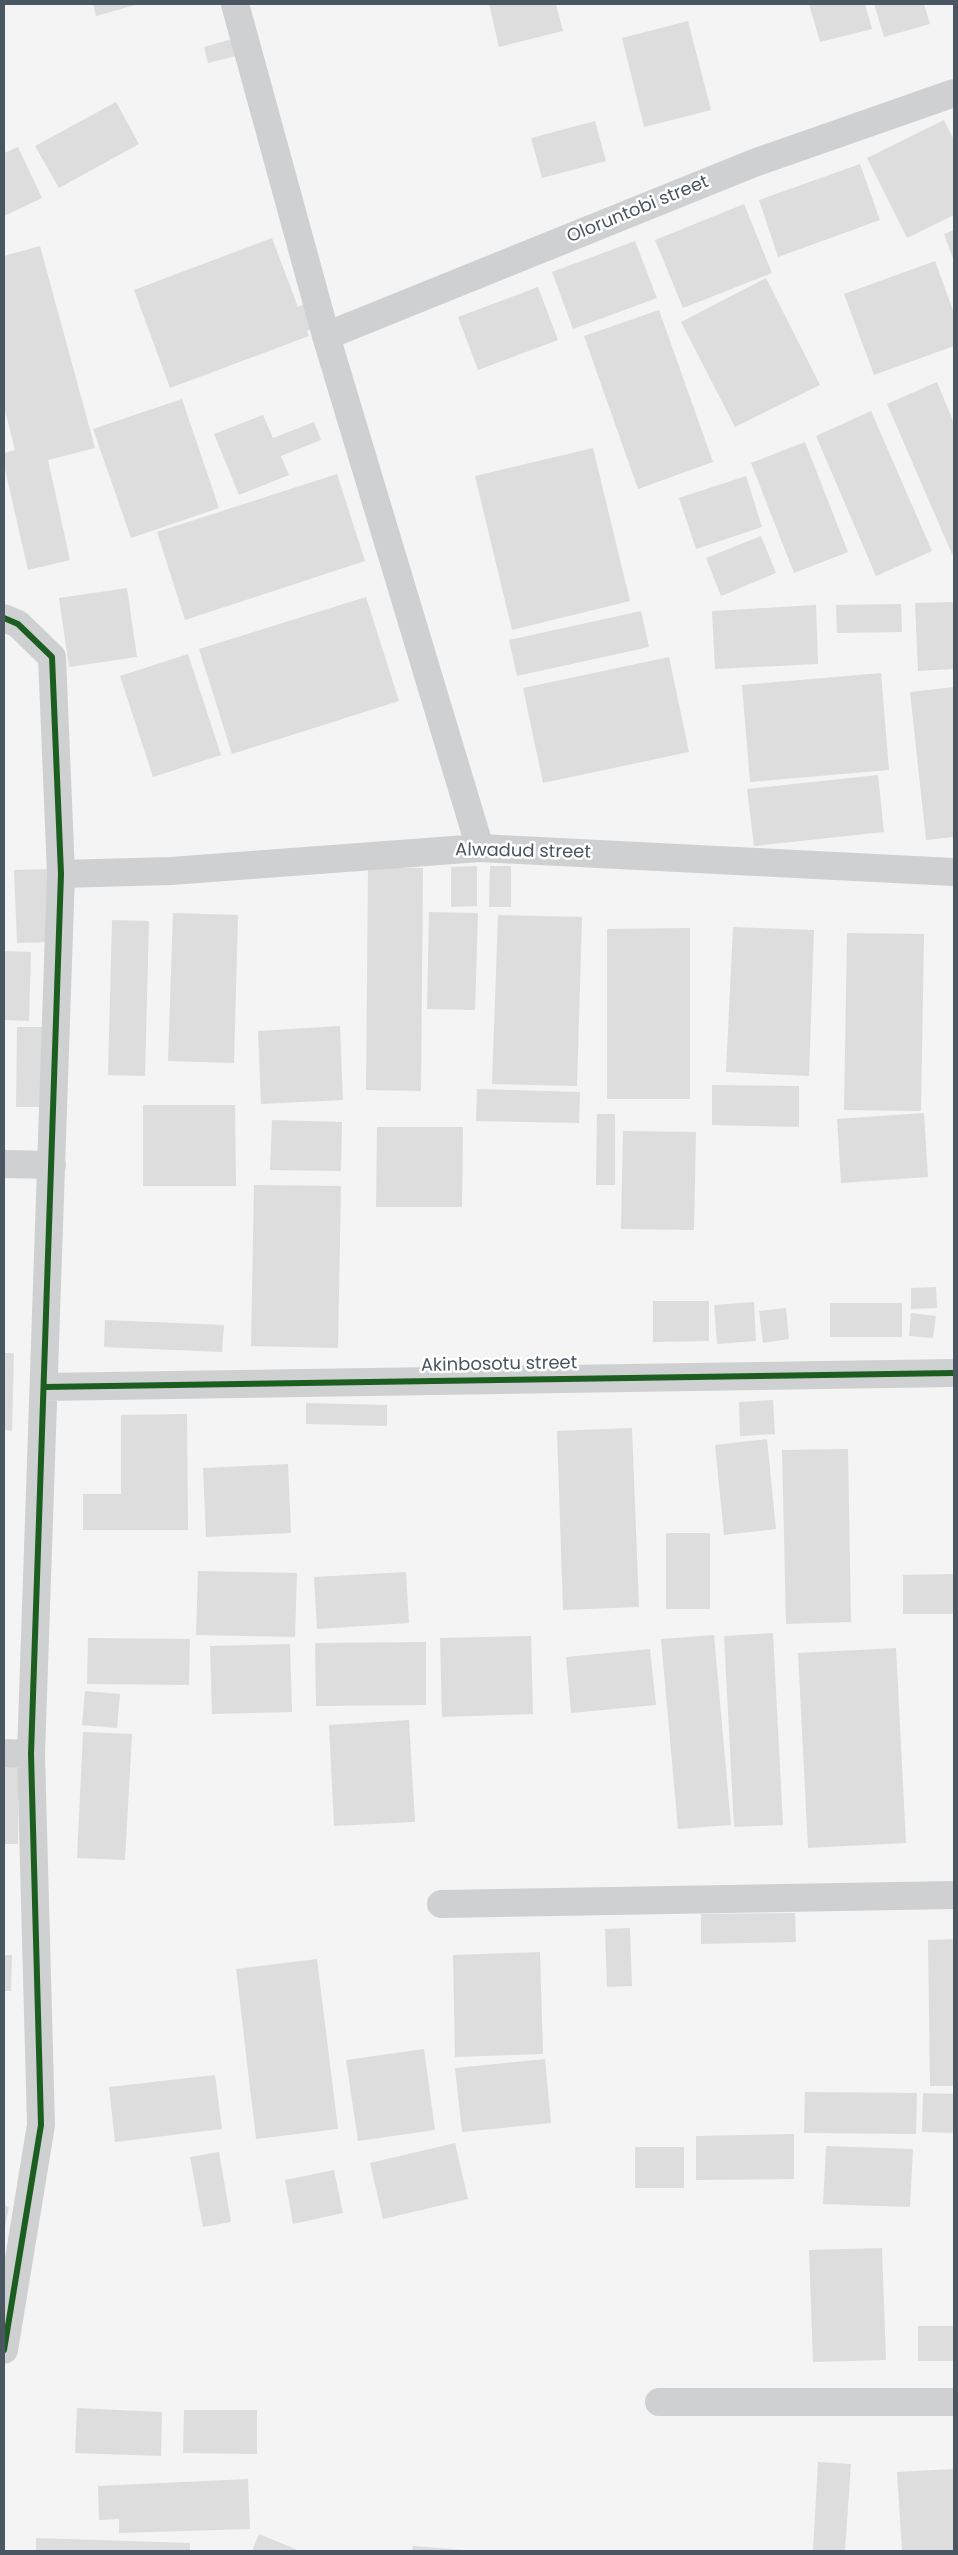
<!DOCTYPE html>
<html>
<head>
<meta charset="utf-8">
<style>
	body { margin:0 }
	#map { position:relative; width:958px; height:2555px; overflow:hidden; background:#f4f4f4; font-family:Poppins,sans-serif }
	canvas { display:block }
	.frame { position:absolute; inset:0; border:5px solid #4a5661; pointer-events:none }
</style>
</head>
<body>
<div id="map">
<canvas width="958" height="2555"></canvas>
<div class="frame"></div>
</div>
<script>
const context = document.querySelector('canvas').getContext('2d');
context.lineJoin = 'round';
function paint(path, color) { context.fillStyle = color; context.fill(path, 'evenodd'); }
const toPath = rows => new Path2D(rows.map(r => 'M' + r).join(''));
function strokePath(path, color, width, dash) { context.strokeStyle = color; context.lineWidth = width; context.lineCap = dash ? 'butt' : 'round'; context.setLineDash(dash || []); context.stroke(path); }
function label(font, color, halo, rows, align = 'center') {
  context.font = font + ' Poppins,sans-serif'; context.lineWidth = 5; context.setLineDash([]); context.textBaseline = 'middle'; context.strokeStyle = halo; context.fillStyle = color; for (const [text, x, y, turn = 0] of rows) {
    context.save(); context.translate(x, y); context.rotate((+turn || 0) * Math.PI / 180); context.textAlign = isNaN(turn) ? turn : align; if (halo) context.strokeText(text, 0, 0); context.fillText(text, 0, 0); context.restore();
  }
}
paint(toPath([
	[93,4,139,4,96,16],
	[489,4,556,4,563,31,499,47],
	[809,4,865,4,872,29,820,42],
	[874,4,924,4,930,24,884,37],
	[688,21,711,110,644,127,622,38],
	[232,39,236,56,208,63,204,47],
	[116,102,139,144,59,188,35,146],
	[944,120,954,140,954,215,907,238,867,158],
	[595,121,606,161,542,178,531,138],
	[18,147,42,198,4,216,4,153],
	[860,164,880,220,778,257,759,200],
	[744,204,772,273,683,308,655,240],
	[954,230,954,261,944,234],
	[272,238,298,307,304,304,314,328,307,331,309,336,170,388,134,290],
	[635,241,657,298,573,329,552,272],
	[40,246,95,448,48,460,70,560,28,570,4,465,4,453,15,450,4,407,4,256],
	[935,261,954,313,954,346,874,375,844,294],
	[766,278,820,385,735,427,681,322],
	[538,287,558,340,478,370,458,317],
	[659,310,713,462,638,489,584,336],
	[937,382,954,423,954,553,952,554,887,404],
	[182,399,219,508,131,538,93,429],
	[871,411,932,551,876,576,816,436],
	[263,415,273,438,314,422,321,440,281,456,289,475,239,495,214,434],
	[805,442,848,552,794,573,751,463],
	[593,448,630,601,512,630,475,476],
	[337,474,365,561,185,620,157,532],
	[746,476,762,527,696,549,679,498],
	[761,536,776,573,721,596,706,558],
	[127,588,137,657,69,667,59,598],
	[366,597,399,701,232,754,199,649],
	[954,602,954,669,918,671,915,603],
	[901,604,902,632,837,633,836,605],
	[816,605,818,664,715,669,712,611],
	[641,611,649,647,517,676,509,640],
	[188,654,221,755,153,777,120,676],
	[669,657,689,752,543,783,523,688],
	[881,673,889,770,750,782,742,685],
	[954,687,954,837,926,840,910,692],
	[878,775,884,832,754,846,747,789],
	[477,866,477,906,451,907,451,867],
	[490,866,511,866,511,907,489,907],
	[368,867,423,868,421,1091,366,1090],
	[49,869,51,942,17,943,14,870],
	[429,912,478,913,475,1010,427,1009],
	[173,913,238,915,234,1063,168,1061],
	[498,915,582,917,577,1086,492,1084],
	[112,920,149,921,145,1076,108,1075],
	[733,927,814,930,809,1076,726,1072],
	[690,928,690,1099,607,1099,607,929],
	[847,933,924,934,921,1111,844,1110],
	[4,951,31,952,29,1021,4,1020],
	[340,1026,343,1100,261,1104,258,1031],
	[17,1027,51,1027,49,1107,16,1107],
	[712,1085,799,1086,799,1127,712,1125],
	[477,1089,580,1092,579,1123,476,1121],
	[143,1105,235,1105,236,1186,143,1186],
	[924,1113,928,1177,841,1183,837,1119],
	[597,1114,615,1114,615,1185,596,1185],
	[272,1120,342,1122,341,1171,270,1170],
	[377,1127,463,1127,462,1207,376,1207],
	[623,1131,696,1132,694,1230,621,1229],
	[254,1185,341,1186,338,1348,251,1346],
	[936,1287,937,1308,911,1309,911,1288],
	[653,1301,709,1301,709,1341,653,1342],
	[754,1302,756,1341,717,1344,714,1305],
	[830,1303,902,1303,902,1337,830,1337],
	[786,1308,789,1339,763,1343,759,1311],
	[911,1313,936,1316,933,1338,909,1336],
	[105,1320,224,1325,222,1352,104,1347],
	[4,1353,14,1353,12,1431,4,1430],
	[773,1400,775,1434,740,1436,739,1402],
	[306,1403,387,1405,387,1426,306,1424],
	[187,1414,188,1530,83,1530,83,1494,121,1494,121,1415],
	[632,1428,639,1607,563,1610,557,1431],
	[767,1439,776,1529,724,1535,715,1445],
	[848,1449,851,1622,786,1624,782,1450],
	[288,1464,291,1533,206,1537,203,1468],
	[666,1533,710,1533,710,1609,666,1609],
	[198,1571,297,1573,295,1637,196,1635],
	[406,1572,409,1623,317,1629,314,1577],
	[954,1574,954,1614,903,1614,903,1575],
	[773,1633,783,1825,734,1827,724,1636],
	[714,1635,731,1825,678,1829,661,1639],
	[531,1636,533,1714,442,1717,440,1638],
	[88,1638,190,1639,189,1685,87,1684],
	[426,1642,426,1705,316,1706,315,1643],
	[290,1644,292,1712,212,1714,210,1646],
	[896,1648,906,1843,808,1848,798,1653],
	[650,1649,656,1705,571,1713,566,1657],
	[85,1691,120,1694,117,1728,82,1725],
	[409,1720,415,1822,334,1826,329,1725],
	[83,1732,132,1734,125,1860,77,1858],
	[4,1764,18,1764,18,1844,4,1844],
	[795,1913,796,1942,701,1944,701,1914],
	[630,1928,632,1986,607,1987,605,1929],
	[954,1939,954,2086,930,2086,928,1940],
	[540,1952,543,2054,455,2057,453,1955],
	[4,1955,12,1955,11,1991,4,1991],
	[317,1959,338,2129,256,2139,236,1969],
	[424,2049,435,2130,358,2141,346,2060],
	[545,2059,551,2123,462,2132,455,2068],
	[215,2075,222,2129,115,2142,109,2087],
	[805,2092,917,2093,916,2134,804,2133],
	[923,2093,954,2094,954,2133,922,2132],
	[794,2134,794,2179,696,2180,696,2136],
	[455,2143,468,2199,383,2219,370,2163],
	[826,2146,913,2149,910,2207,823,2204],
	[635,2147,684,2147,684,2188,635,2188],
	[219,2152,231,2222,203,2227,190,2157],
	[334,2170,343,2213,293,2224,285,2180],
	[4,2205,9,2207,5,2227,4,2227],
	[882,2248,886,2360,813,2362,809,2250],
	[918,2326,954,2326,954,2361,918,2361],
	[77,2408,162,2412,161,2456,75,2453],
	[184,2410,257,2410,257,2454,183,2453],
	[818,2462,851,2464,845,2551,813,2551],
	[954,2469,954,2551,902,2551,897,2472],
	[248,2479,250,2529,119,2533,119,2519,99,2520,98,2486],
	[259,2534,300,2551,252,2551],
	[36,2538,190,2543,190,2551,36,2551],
	[413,2546,465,2550,465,2551,412,2551]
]), '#ddddde');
strokePath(toPath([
	[235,4,326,336,480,848],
	[326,336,754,163,954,93],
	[4,618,18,624,52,657,61,874,31,1754,41,2125,4,2350],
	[61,874,171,871,480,848,954,872],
	[4,1164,52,1165],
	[44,1387,954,1373],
	[4,1753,31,1754],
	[441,1904,954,1895],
	[659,2402,954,2402]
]), '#ced0d2', 28);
strokePath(toPath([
	[4,618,18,624,52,657,61,874,31,1754,41,2125,4,2350],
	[44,1387,954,1373]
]), '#1b5e20', 6);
label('18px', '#4a5661', '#fff', [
	["Oloruntobi street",638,210,-22],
	["Alwadud street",523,852,1],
	["Akinbosotu street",499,1365,-1]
]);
</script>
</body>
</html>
